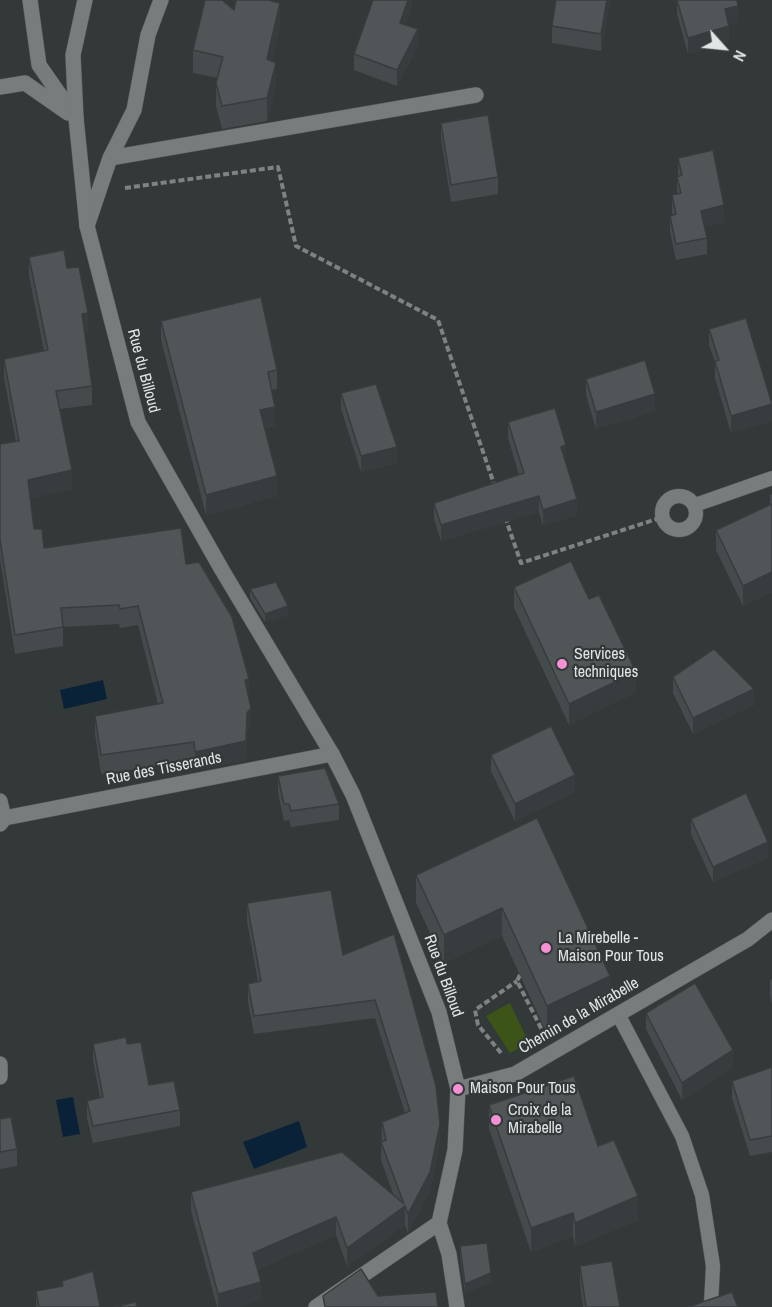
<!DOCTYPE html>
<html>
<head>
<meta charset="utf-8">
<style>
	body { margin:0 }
	#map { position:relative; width:772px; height:1307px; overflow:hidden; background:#333939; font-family:"Archivo Narrow",sans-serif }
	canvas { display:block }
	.north { position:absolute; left:694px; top:18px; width:60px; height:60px; -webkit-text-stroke:4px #333939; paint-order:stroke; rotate:117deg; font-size:16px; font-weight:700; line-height:24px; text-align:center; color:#e2e5e5 }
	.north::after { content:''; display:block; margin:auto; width:21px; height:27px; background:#e2e5e5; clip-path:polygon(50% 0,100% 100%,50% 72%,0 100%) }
</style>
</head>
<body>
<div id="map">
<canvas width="772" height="1307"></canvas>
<div class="north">N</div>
</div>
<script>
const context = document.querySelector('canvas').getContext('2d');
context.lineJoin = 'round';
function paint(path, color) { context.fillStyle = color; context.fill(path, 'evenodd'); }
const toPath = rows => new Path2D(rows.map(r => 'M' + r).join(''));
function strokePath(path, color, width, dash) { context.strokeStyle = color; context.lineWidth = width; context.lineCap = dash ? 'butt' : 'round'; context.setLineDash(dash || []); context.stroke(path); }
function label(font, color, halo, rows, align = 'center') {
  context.font = font + ' "Archivo Narrow",sans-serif'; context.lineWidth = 4.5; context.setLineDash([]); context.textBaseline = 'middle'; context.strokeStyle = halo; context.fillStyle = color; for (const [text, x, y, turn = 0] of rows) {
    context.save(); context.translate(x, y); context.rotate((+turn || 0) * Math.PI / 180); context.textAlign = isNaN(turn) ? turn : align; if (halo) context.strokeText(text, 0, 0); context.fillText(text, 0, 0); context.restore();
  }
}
paint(toPath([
	[510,1003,529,1043,510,1053,486,1016]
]), '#3d5419');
paint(toPath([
	[103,680,107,699,64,709,60,690],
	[73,1097,80,1134,63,1137,56,1100],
	[299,1121,307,1147,254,1169,243,1142]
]), '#0a2238');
const service = toPath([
	'662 513a17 17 0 1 1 34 0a17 17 0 1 1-34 0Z',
	[695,505,772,478],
	[618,1014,682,1136,702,1195,713,1266,711,1304]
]);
const minor = toPath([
	[30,0,39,65,76,118],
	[0,87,25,83,68,113],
	[110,158,476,95],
	[87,226,110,158,134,110,148,35,161,0],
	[0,801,4,819,0,824],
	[0,819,332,754,353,795,439,1012,458,1089,455,1150,439,1223,449,1254,457,1307],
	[0,1064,0,1077],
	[458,1089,515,1074,748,939,772,920],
	[316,1307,439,1223]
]);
const tertiary = toPath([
	[85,0,73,55,76,118,87,226,138,422,222,570,332,754]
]);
strokePath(service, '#535757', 15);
strokePath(minor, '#535757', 16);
strokePath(tertiary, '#535757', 16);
strokePath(toPath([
	[125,188,278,167,296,246,438,320,495,487],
	[505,517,521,563,663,517],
	[520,975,517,981,543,1032],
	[501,1053,478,1025,475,1010,517,981]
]), '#7e8282', 4, [6, 3]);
strokePath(service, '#767d7c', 14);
strokePath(minor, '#767d7c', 15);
strokePath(tertiary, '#767d7c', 15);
paint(toPath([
	[412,0,412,6,405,25,418,46,397,86,354,70,354,54],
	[610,0,601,51,552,43,552,26],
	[677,0,737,0,738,22,729,24,729,42,688,54,677,14],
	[234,10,280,26,272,61,276,86,267,121,222,129,216,106,216,83,218,78,193,73,193,50],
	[441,123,498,177,498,194,451,202,441,139],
	[678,158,724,222,705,226,707,238,707,254,676,260,670,232,670,216,672,215,672,195,677,194,677,177,678,177],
	[29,257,67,268,88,332,84,333,92,386,92,405,60,409,72,489,30,498,34,529,44,548,186,564,249,698,251,726,247,731,246,760,195,770,194,760,101,774,95,734,95,716,158,704,138,625,120,628,119,624,63,627,63,646,15,654,0,559,0,444,16,442,4,378,4,359,44,351,29,276],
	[161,321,277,370,277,389,272,390,275,426,265,428,277,496,206,515,161,340],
	[709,329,772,402,772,421,731,433,715,378,715,362,709,345],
	[586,379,655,411,596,429,586,395],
	[341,393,397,463,361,472,341,409],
	[508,422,566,461,577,515,543,526,539,512,441,541,434,519,434,503,519,475,508,438],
	[772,494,772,592,743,606,716,550,716,530,770,504,770,495],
	[514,587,589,599,636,692,569,725,514,608],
	[250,589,288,615,265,622,250,598],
	[673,677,754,705,693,734,673,693],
	[491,755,575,792,515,821,491,771],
	[278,776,339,804,339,820,291,827,289,820,284,821,278,793],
	[537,818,610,1004,547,1034,502,936,444,963,416,903,416,875],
	[691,819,768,858,713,882,691,834],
	[247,903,343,955,394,934,440,1142,430,1191,408,1233,405,1225,347,1266,336,1235,258,1269,261,1300,237,1307,217,1307,191,1211,191,1192,394,1196,381,1160,382,1122,405,1113,375,1018,254,1034,248,1002,248,984,258,982,247,921],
	[772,979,772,1004,770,996,770,980],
	[646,1013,733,1067,682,1100,646,1029],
	[93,1044,127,1044,149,1085,180,1110,180,1126,93,1143,87,1118,87,1101,100,1098,93,1060],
	[772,1067,772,1152,750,1156,732,1098,732,1081],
	[489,1105,598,1146,638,1220,575,1247,573,1236,531,1252,489,1129],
	[0,1119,17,1149,17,1166,0,1169],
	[460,1246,491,1282,465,1293,460,1255],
	[580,1266,620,1307,583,1307,580,1286],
	[62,1281,100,1307,36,1307,36,1291,62,1286]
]), '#454a4c');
paint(toPath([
	[408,0,412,0,412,6,400,40,400,23],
	[607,0,610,0,601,51,601,34],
	[280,3,280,26,267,82,267,59],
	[738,6,738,22,725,25,725,9],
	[729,26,729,42,688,54,688,38],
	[418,29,418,46,397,86,397,70],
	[276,63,276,86,267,121,267,98],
	[724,205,724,222,701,227,701,211],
	[88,313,88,332,82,333,82,314],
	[655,394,655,411,596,429,596,412],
	[772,404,772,421,731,433,731,416],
	[275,407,275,426,260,429,260,410],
	[566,445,566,461,561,462,561,447],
	[397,447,397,463,361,472,361,456],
	[72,470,72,489,28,499,28,480],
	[277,476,277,496,206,515,206,495],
	[539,496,539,512,441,541,441,525],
	[577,499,577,515,543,526,543,510],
	[772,572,772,592,743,606,743,586],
	[288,606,288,615,265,622,265,614],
	[636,672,636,692,569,725,569,704],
	[249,679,249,698,245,680],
	[754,689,754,705,693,734,693,718],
	[251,708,251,726,247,731,246,760,195,770,195,752],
	[575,775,575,792,515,821,515,804],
	[768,842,768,858,713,882,713,867],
	[502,908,502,936,444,963,444,935],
	[610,976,610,1004,547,1034,547,1006],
	[733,1050,733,1067,682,1100,682,1083],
	[440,1124,440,1142,430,1191,408,1233,408,1214],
	[638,1196,638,1220,575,1247,575,1223],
	[405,1206,405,1225,347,1266,347,1248],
	[573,1213,573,1236,531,1252,531,1228],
	[336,1217,336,1235,253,1271,253,1253],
	[491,1273,491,1282,465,1293,465,1284],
	[261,1282,261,1300,237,1307,218,1307,218,1294]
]), '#383c3e');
const building = toPath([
	[205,0,222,0,234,10,236,0,268,0,280,3,267,59,276,63,267,98,222,106,216,83,223,57,193,50,205,0],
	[373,0,408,0,400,23,418,29,397,70,354,54,373,0],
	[556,0,607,0,601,34,552,26,556,0],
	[677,0,737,0,738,6,725,9,729,26,688,38,677,0],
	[488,115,498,177,451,185,441,123,488,115],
	[713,150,724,205,701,211,707,238,676,244,670,216,676,214,672,195,681,193,677,177,682,175,678,158,713,150],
	[64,250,67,268,79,267,88,313,82,314,92,386,56,391,72,470,28,480,34,529,42,529,44,548,181,528,186,564,199,562,232,617,249,679,245,680,251,708,247,713,246,741,195,752,194,742,101,755,95,716,163,703,138,606,120,609,119,605,61,608,63,627,15,635,0,540,0,444,19,441,4,359,48,350,29,257,64,250],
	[261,297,277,370,268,372,275,407,260,410,277,476,206,495,161,321,261,297],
	[746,318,772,404,731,416,715,361,719,360,709,329,746,318],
	[645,360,655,394,596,412,586,379,645,360],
	[376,384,397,447,361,456,341,393,376,384],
	[555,408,566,445,561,447,577,499,543,510,539,496,441,525,434,503,524,473,508,422,555,408],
	[772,504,772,572,743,586,716,530,772,504],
	[571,561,589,599,599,595,636,672,569,704,514,587,571,561],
	[276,582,288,606,265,614,250,589,276,582],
	[714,649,754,689,693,718,673,677,714,649],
	[551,726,575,775,515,804,491,755,551,726],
	[325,768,339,804,291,811,289,804,284,804,278,776,325,768],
	[746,793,768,842,713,867,691,819,746,793],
	[537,818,610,976,547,1006,502,908,444,935,416,875,537,818],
	[331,890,343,955,394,934,436,1086,440,1124,430,1172,408,1214,405,1206,347,1248,336,1217,253,1253,261,1282,218,1294,191,1192,342,1152,404,1204,381,1142,386,1140,382,1122,410,1111,375,1000,254,1016,248,984,261,981,247,903,331,890],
	[695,983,733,1050,682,1083,646,1013,695,983],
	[126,1037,127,1044,141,1042,149,1085,174,1081,180,1110,93,1126,87,1101,103,1097,93,1044,126,1037],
	[772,1067,772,1136,750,1140,732,1081,772,1067],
	[574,1076,598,1146,614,1140,638,1196,575,1223,573,1213,531,1228,489,1105,574,1076],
	[11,1117,17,1149,0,1152,0,1119,11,1117],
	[487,1243,491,1273,465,1284,460,1246,487,1243],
	[612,1261,620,1307,586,1307,580,1266,612,1261],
	[361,1269,378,1296,436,1292,438,1307,325,1307,323,1296,361,1269],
	[93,1271,100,1307,39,1307,36,1291,63,1286,62,1281,93,1271],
	[732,1292,738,1307,688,1307,732,1292],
	[136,1302,137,1307,113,1307,136,1302]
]);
paint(building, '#505658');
strokePath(building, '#383c3e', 1.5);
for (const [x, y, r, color] of [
	[562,664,6,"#f491d4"],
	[546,948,6,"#f491d4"],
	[458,1089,6,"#f491d4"],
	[496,1120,6,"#f491d4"]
]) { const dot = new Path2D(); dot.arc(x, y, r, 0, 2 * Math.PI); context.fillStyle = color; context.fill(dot); strokePath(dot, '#333939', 2); }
label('16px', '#e2e5e5', '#333939', [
	["Rue du Billoud",143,371,75],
	["Rue des Tisserands",164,769,-11],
	["Rue du Billoud",443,976,70],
	["Chemin de la Mirabelle",579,1016,-30]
]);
label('16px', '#e2e5e5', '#333939', [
	["Services",574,655],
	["techniques",574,673],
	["La Mirebelle -",558,939],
	["Maison Pour Tous",558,957],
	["Maison Pour Tous",470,1089],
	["Croix de la",508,1111],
	["Mirabelle",508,1129]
], 'left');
</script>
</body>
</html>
